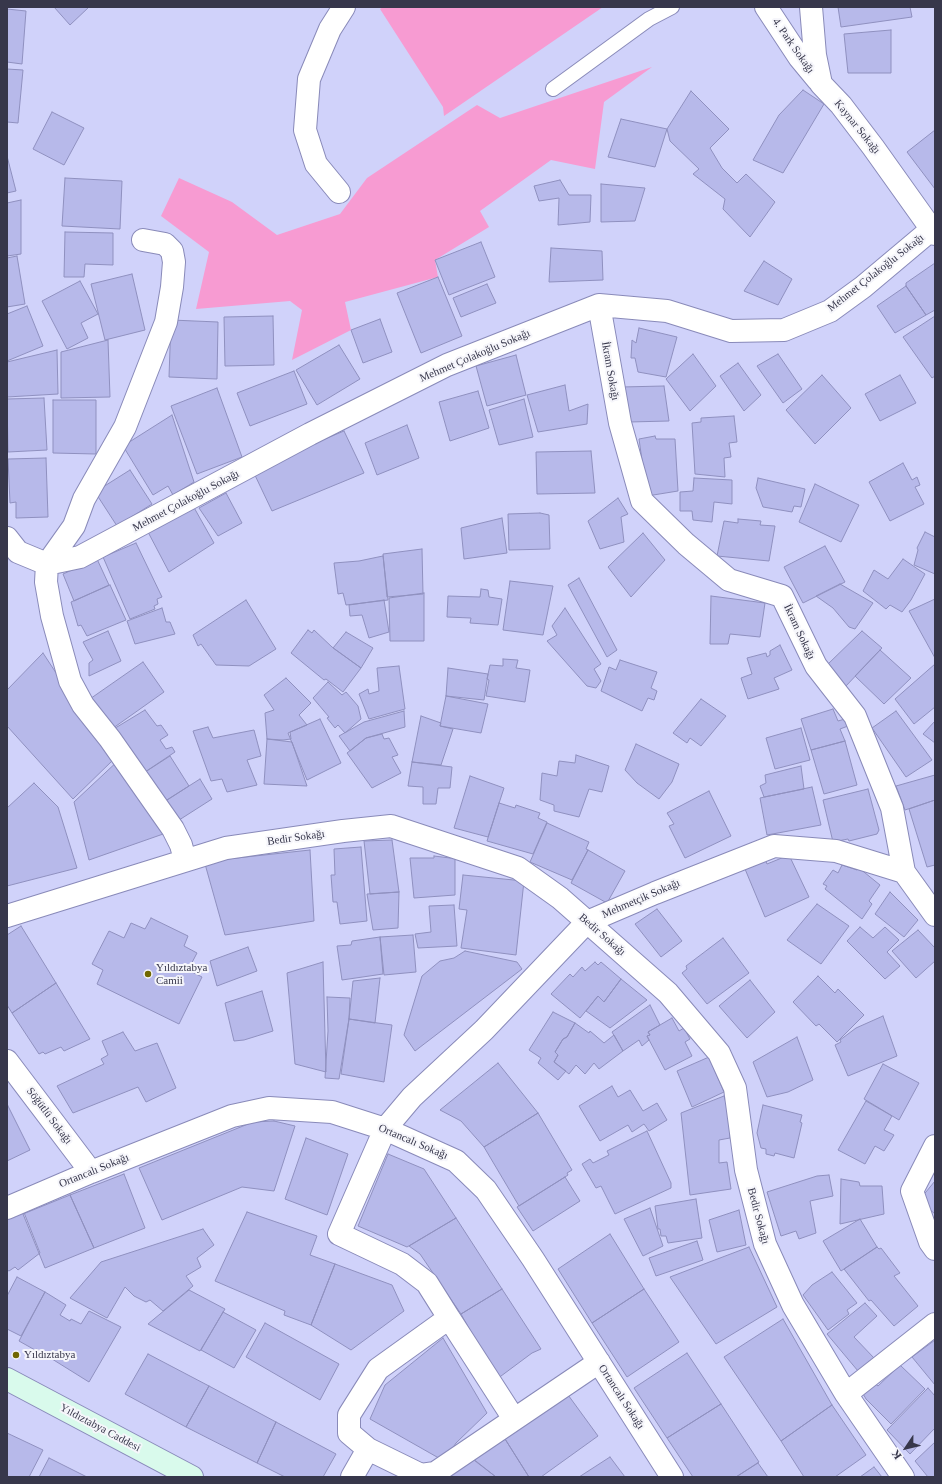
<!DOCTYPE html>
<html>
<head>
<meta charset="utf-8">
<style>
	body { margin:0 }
	#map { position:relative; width:942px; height:1484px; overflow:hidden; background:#d0d2fa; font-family:"Times New Roman",serif }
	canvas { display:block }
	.frame { position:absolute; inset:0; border:8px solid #37374b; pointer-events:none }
	.north { position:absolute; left:886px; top:1428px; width:40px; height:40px; -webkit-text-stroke:3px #f6f6fb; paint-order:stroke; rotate:235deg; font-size:11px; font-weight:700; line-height:16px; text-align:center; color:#37374b }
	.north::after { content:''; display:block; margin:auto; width:14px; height:18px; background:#37374b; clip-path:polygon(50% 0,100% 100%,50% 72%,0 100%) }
</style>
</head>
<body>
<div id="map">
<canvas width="942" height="1484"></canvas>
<div class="frame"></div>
<div class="north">K</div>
</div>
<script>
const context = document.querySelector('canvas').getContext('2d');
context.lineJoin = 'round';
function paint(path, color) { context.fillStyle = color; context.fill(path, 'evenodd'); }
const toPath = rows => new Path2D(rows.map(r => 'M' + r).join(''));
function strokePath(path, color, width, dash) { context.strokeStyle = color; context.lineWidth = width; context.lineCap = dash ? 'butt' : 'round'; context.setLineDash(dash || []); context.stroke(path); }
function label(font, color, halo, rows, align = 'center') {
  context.font = font + ' "Times New Roman",serif'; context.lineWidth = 4; context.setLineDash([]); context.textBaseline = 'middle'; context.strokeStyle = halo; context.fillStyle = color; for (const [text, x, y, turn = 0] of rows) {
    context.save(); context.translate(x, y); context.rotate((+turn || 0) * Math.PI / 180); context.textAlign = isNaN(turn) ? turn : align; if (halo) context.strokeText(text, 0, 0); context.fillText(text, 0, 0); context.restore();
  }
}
paint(toPath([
	[383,7,603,7,444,116,443,107,380,9],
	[652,67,604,102,595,169,551,160,480,211,489,227,435,260,438,277,345,302,351,330,292,360,302,310,290,301,196,309,209,252,161,216,179,178,232,202,277,235,340,214,367,178,477,105,500,118]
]), '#f79bd2');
const building = toPath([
	[54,7,89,7,70,25,54,7],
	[838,7,910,7,912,17,841,27,838,7],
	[7,9,26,11,22,64,7,62,7,9],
	[891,30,891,73,848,73,844,34,891,30],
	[7,69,23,70,18,123,7,122,7,69],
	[803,90,824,104,783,173,753,160,779,115,803,90],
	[691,91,729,129,710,148,722,168,737,183,746,174,775,202,750,237,723,209,725,199,693,174,699,169,670,141,667,129,691,91],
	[52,112,84,128,64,165,33,149,52,112],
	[621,119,667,129,655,167,608,157,621,119],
	[935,130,935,189,907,152,935,130],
	[7,156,16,191,7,193,7,156],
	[65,178,122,181,120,229,62,226,65,178],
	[560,180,569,195,591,195,590,222,558,225,559,198,539,201,534,186,560,180],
	[601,184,645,188,635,221,601,222,601,184],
	[21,200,21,254,7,256,7,203,21,200],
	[65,232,113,233,113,265,85,264,84,277,64,277,65,232],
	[481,242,495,277,449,295,435,260,481,242],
	[551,248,602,251,603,280,549,282,551,248],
	[17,256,25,304,7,307,7,258,17,256],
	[764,261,792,279,778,305,744,291,764,261],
	[935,263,935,310,926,315,906,286,906,283,935,263],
	[132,274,145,330,105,340,91,284,132,274],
	[438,277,462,336,421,353,397,293,438,277],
	[80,281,98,314,81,323,88,338,67,349,42,301,80,281],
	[487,284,496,303,461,317,453,298,487,284],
	[906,286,926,315,895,333,877,306,906,286],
	[27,306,43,346,7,361,7,314,27,306],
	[273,316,274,365,225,366,224,317,273,316],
	[935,316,935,376,932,378,903,337,935,316],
	[380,319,392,352,363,363,351,330,380,319],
	[171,320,218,322,217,379,169,377,171,320],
	[639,328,677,337,666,377,638,372,635,358,631,358,632,340,636,343,639,328],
	[108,340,110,397,61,398,61,352,108,340],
	[339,345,360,379,317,405,296,370,339,345],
	[57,350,58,394,7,397,7,362,57,350],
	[693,354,716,386,690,411,666,379,693,354],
	[778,354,802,389,783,403,757,366,778,354],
	[516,355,526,395,487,406,476,366,516,355],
	[738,363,761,395,744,411,720,376,738,363],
	[294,371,307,404,250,426,237,393,294,371],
	[822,375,851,408,815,444,786,410,822,375],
	[900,375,916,403,880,421,865,394,900,375],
	[565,385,569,411,588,404,587,424,538,432,527,395,565,385],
	[664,386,669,421,629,422,621,387,664,386],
	[217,388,242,457,197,474,171,406,217,388],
	[478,391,489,428,450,441,439,402,478,391],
	[44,398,47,450,8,452,7,399,44,398],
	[524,399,533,437,499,445,489,410,524,399],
	[53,400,96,400,96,454,53,453,53,400],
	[172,415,194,482,173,495,168,486,153,495,123,446,172,415],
	[734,416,737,442,729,443,731,457,724,458,725,477,695,474,692,423,701,422,701,418,734,416],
	[407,425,419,458,377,475,365,443,407,425],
	[344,431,364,473,272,511,252,469,344,431],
	[655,436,656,439,675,439,678,491,647,496,639,439,655,436],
	[591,451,595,493,537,494,536,452,591,451],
	[46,458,48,517,16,518,16,502,10,503,8,459,46,458],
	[903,463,912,480,917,477,920,485,915,487,924,504,890,521,869,482,903,463],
	[130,470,152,504,117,526,95,492,130,470],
	[694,478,732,480,732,504,714,502,712,522,693,520,692,511,680,511,680,492,693,491,694,478],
	[758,478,805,489,801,507,794,506,792,512,763,507,756,488,758,478],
	[815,484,859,505,841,542,799,522,815,484],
	[226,493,242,523,218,536,199,508,226,493],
	[618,498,628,514,621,517,624,542,600,549,588,521,618,498],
	[192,504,214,543,169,572,148,532,192,504],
	[540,513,549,515,550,549,509,550,508,514,540,513],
	[502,518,507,553,464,559,461,528,502,518],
	[738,519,761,521,760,525,775,526,769,561,717,556,724,521,738,523,738,519],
	[925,532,935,537,935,574,914,565,918,550,917,548,925,532],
	[643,533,665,560,631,597,608,567,643,533],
	[136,543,162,597,157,599,158,604,154,606,155,609,130,619,103,557,136,543],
	[825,546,845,582,803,603,784,567,825,546],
	[422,549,423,594,387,597,383,554,422,549],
	[383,556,388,600,346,605,343,593,338,594,334,563,359,561,383,556],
	[97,559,109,585,74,601,63,574,97,559],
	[903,559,925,574,911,600,902,612,890,605,886,609,863,591,874,570,888,579,903,559],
	[579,578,617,650,607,657,568,585,579,578],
	[510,581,553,586,543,635,503,630,510,581],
	[840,584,873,603,855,629,849,627,833,608,816,596,840,584],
	[110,585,126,620,87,636,81,625,78,626,71,602,110,585],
	[481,589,488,590,489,597,502,599,498,625,470,623,471,618,447,617,448,596,480,597,481,589],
	[424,593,424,641,390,641,389,598,424,593],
	[711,596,765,603,760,637,730,634,728,644,710,644,711,596],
	[935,599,935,658,909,611,935,599],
	[246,600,276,649,249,666,216,665,201,644,198,646,193,635,246,600],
	[384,600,389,632,369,638,362,615,350,616,349,605,384,600],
	[162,608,166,622,170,622,175,634,135,644,127,621,162,608],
	[565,608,601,664,594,669,601,681,596,688,587,686,547,641,557,635,552,626,565,608],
	[308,630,312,633,314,630,332,647,361,668,343,692,326,679,324,680,291,653,308,630],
	[108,631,121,661,89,676,89,663,93,660,83,642,108,631],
	[862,631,882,648,845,687,827,665,862,631],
	[346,632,373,648,361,668,333,648,346,632],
	[780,645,792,670,774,678,779,689,748,699,741,678,752,674,747,658,766,653,767,657,770,655,770,651,780,645],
	[880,650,911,678,884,704,855,676,880,650],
	[43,653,113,760,73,799,7,726,7,690,43,653],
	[503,659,518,660,516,668,530,670,525,702,486,696,489,680,487,679,490,665,503,666,503,659],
	[620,660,657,672,651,688,657,691,654,700,648,698,642,711,601,691,609,667,616,670,620,660],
	[143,662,164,692,109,731,87,701,143,662],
	[935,664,935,707,914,724,895,699,935,664],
	[399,666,405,709,369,719,359,694,368,689,369,694,379,691,377,668,399,666],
	[448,668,488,674,484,700,446,696,448,668],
	[286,678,311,703,299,715,307,725,290,732,291,739,283,740,267,739,265,713,274,710,264,695,286,678],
	[328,682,342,695,346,692,358,706,361,719,345,733,338,725,335,728,327,718,329,717,313,698,328,682],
	[446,696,488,704,481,733,440,726,446,696],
	[701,699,726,716,701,746,690,738,687,743,673,733,701,699],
	[833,709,838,721,845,719,848,726,840,729,845,741,811,750,801,719,833,709],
	[145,710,157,726,161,725,168,735,160,740,166,749,172,747,175,752,142,774,112,730,145,710],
	[404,711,405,727,366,738,350,751,339,736,364,722,404,711],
	[896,711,932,760,906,777,872,728,896,711],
	[421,716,441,723,440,726,453,729,441,765,412,762,421,716],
	[320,719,341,763,307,780,288,733,320,719],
	[935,721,935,743,923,734,935,721],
	[208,727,213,738,254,730,261,756,247,760,257,785,227,792,222,779,211,781,193,731,208,727],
	[801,728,810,760,775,769,766,738,801,728],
	[382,734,384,739,389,738,398,755,392,757,401,773,372,788,347,753,366,738,382,734],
	[267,739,292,742,307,786,264,784,267,739],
	[845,741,857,785,824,794,811,750,845,741],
	[636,744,679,764,672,782,659,799,637,783,625,770,636,744],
	[576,755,609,766,602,792,589,789,579,817,554,811,554,805,540,800,542,773,557,776,559,761,575,763,576,755],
	[170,756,189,786,161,804,142,774,170,756],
	[120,759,166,833,89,860,74,802,120,759],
	[412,762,452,767,450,788,438,788,436,804,423,804,423,787,408,786,412,762],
	[801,766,804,789,764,797,760,786,766,783,765,775,801,766],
	[935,775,935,800,905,810,896,786,935,775],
	[470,776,504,788,488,837,454,828,470,776],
	[200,779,212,799,176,822,162,803,200,779],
	[34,783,58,807,77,868,7,886,7,808,34,783],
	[812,787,821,825,767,835,760,798,812,787],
	[868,789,879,830,877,834,849,841,848,839,833,842,823,800,868,789],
	[709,791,731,836,685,858,669,826,674,824,667,813,709,791],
	[935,800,935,865,927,867,909,809,935,800],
	[499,803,515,808,516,805,540,813,538,818,547,822,533,854,487,841,499,803],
	[547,823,589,842,586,849,588,850,572,880,530,862,547,823],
	[392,840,399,892,370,894,364,841,392,840],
	[361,847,367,921,340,924,337,902,333,902,331,875,335,875,334,849,361,847],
	[310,850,314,921,225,935,205,864,209,861,310,850],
	[588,850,625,871,607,903,571,883,588,850],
	[789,855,809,897,765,917,745,869,765,859,767,864,789,855],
	[434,856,450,858,455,857,455,895,414,898,410,858,434,858,434,856],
	[842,865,857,870,859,868,880,885,869,901,872,904,862,919,825,889,827,886,823,884,833,870,838,873,842,865],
	[463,875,524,881,516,955,461,948,467,910,459,909,463,875],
	[399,892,398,928,373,930,367,894,399,892],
	[890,892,918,920,904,937,875,914,890,892],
	[817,904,849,926,821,964,787,940,817,904],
	[454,905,457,946,418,948,415,934,431,932,429,906,454,905],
	[657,909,682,941,661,957,635,924,657,909],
	[151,918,188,936,184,946,197,953,188,970,202,977,179,1024,97,984,103,970,92,964,109,931,124,938,131,923,145,929,151,918],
	[21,926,56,983,12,1013,7,1005,7,935,21,926],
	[860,927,873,938,885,927,899,940,887,952,900,966,885,979,847,941,860,927],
	[918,930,935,948,935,961,916,978,892,951,918,930],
	[413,935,416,972,384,975,380,937,413,935],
	[380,937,383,974,342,980,337,946,351,945,352,941,380,937],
	[723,938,749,973,707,1004,682,973,687,969,686,966,723,938],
	[248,947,257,971,217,986,210,961,248,947],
	[465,951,517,962,522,969,415,1051,404,1035,422,976,440,961,454,958,465,951],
	[323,962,326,1072,295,1064,287,973,323,962],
	[595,962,598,965,601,962,621,979,604,1002,598,996,580,1018,551,994,570,974,573,977,582,967,585,971,595,962],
	[818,976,835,993,838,989,864,1015,837,1042,819,1024,816,1026,793,1002,818,976],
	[380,978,375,1023,349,1019,353,981,380,978],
	[621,979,647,1000,610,1028,586,1011,598,996,604,1002,621,979],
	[750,980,775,1012,747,1038,719,1006,750,980],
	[56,983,90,1039,64,1051,61,1047,45,1054,43,1052,39,1054,12,1013,56,983],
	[262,991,273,1031,244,1040,234,1041,225,1003,262,991],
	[327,997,350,998,349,1019,339,1079,325,1078,328,1031,327,997],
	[650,1005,660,1025,648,1032,650,1035,647,1036,649,1040,642,1046,639,1040,623,1051,612,1032,650,1005],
	[553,1012,575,1023,567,1037,563,1039,555,1052,558,1055,554,1062,566,1071,558,1080,538,1063,541,1058,529,1050,553,1012],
	[883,1016,897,1056,848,1076,835,1045,841,1042,840,1040,856,1028,883,1016],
	[672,1018,679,1031,684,1028,690,1039,685,1042,692,1056,665,1070,647,1036,650,1035,648,1032,672,1018],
	[349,1019,392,1025,384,1082,341,1074,349,1019],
	[575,1023,589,1033,590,1031,604,1043,614,1035,623,1051,599,1069,594,1063,585,1074,576,1065,569,1074,554,1062,558,1055,555,1052,563,1039,567,1037,575,1023],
	[123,1032,135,1051,157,1043,176,1088,146,1102,138,1087,73,1113,57,1086,104,1064,101,1059,108,1055,102,1041,123,1032],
	[797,1037,813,1080,788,1092,767,1097,753,1062,797,1037],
	[709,1057,724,1092,692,1107,677,1071,709,1057],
	[498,1063,538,1113,484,1147,461,1121,440,1110,498,1063],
	[883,1064,919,1083,899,1120,864,1099,883,1064],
	[612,1086,618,1097,630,1090,643,1111,657,1103,667,1120,649,1131,644,1124,632,1132,628,1125,600,1141,579,1106,612,1086],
	[724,1096,730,1116,730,1138,719,1140,719,1163,727,1162,731,1189,690,1195,681,1113,724,1096],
	[866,1101,892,1116,884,1130,894,1135,884,1151,875,1146,865,1164,838,1150,866,1101],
	[763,1105,802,1115,800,1122,802,1123,794,1158,775,1153,774,1156,766,1154,766,1149,761,1148,757,1133,763,1105],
	[8,1106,30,1150,7,1161,7,1107,8,1106],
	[538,1113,572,1170,567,1173,568,1175,565,1177,519,1206,484,1147,538,1113],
	[274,1121,295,1126,274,1191,242,1187,162,1220,139,1168,253,1122,274,1121],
	[647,1131,671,1183,671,1188,615,1214,601,1186,596,1188,582,1164,590,1159,593,1163,609,1155,607,1151,647,1131],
	[306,1138,348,1154,327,1215,285,1199,306,1138],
	[388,1154,424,1169,456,1218,407,1247,358,1226,388,1154],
	[124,1174,145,1228,94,1248,70,1195,124,1174],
	[829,1175,833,1196,810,1201,816,1233,799,1239,796,1231,781,1236,767,1192,817,1176,829,1175],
	[565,1177,580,1201,533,1231,517,1207,565,1177],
	[841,1179,859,1182,860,1186,882,1186,884,1214,840,1224,841,1179],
	[935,1181,935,1214,928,1208,929,1205,921,1198,935,1181],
	[70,1195,94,1248,45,1268,23,1214,70,1195],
	[696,1199,702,1238,668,1243,666,1236,661,1236,660,1229,658,1229,655,1206,696,1199],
	[21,1205,40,1253,18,1270,15,1267,9,1271,7,1270,7,1211,21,1205],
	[650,1208,663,1246,643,1256,624,1219,650,1208],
	[739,1210,746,1245,717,1252,709,1220,739,1210],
	[247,1212,317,1236,310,1255,335,1264,311,1325,284,1315,285,1311,215,1281,247,1212],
	[456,1218,502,1289,461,1314,420,1254,409,1246,456,1218],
	[860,1219,877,1247,841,1271,823,1241,860,1219],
	[203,1229,214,1245,197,1258,201,1267,186,1276,193,1286,163,1311,150,1300,146,1302,134,1296,125,1287,107,1318,70,1298,101,1262,203,1229],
	[610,1234,644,1289,592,1323,558,1269,610,1234],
	[697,1241,703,1260,656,1276,649,1258,697,1241],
	[749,1247,777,1307,716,1344,670,1277,749,1247],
	[877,1247,879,1249,881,1248,900,1273,894,1276,918,1306,894,1326,871,1300,869,1301,844,1269,877,1247],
	[335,1264,392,1285,404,1311,351,1350,311,1325,335,1264],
	[832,1272,857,1303,847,1310,849,1314,828,1330,803,1295,812,1285,832,1272],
	[17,1277,45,1292,21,1336,7,1329,7,1296,17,1277],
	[502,1289,541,1349,532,1353,497,1379,461,1314,502,1289],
	[644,1289,679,1342,627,1377,592,1323,644,1289],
	[189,1290,225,1309,200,1351,148,1324,189,1290],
	[45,1292,66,1305,60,1315,70,1321,71,1319,81,1324,89,1311,121,1327,89,1382,36,1349,35,1350,19,1341,45,1292],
	[865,1303,877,1316,854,1337,874,1358,858,1371,827,1334,865,1303],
	[223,1312,256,1330,234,1368,201,1350,223,1312],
	[783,1319,832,1405,781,1441,724,1357,783,1319],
	[265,1323,339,1364,320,1400,246,1357,265,1323],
	[443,1338,487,1413,456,1443,444,1461,370,1419,385,1385,443,1338],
	[935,1340,935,1385,912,1357,935,1340],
	[687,1353,721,1404,667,1438,634,1388,687,1353],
	[148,1354,209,1386,186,1427,125,1394,148,1354],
	[900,1365,925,1389,891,1424,866,1399,862,1392,873,1382,878,1386,900,1365],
	[209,1386,276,1422,257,1463,186,1427,209,1386],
	[563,1388,598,1436,541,1477,529,1477,500,1431,563,1388],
	[928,1388,935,1396,935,1428,910,1454,887,1430,928,1388],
	[721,1404,759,1462,736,1477,693,1477,667,1438,721,1404],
	[832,1405,866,1455,835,1477,804,1477,781,1441,832,1405],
	[276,1422,336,1454,323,1477,285,1477,257,1463,276,1422],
	[500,1431,529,1477,496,1477,466,1454,500,1431],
	[7,1433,43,1450,29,1477,7,1477,7,1433],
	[935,1442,935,1477,928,1477,915,1461,935,1442],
	[467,1454,496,1477,432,1477,467,1454],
	[610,1457,625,1477,579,1477,610,1457],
	[49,1458,87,1477,39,1477,49,1458],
	[758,1463,768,1477,736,1477,758,1463],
	[874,1467,882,1477,860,1477,874,1467]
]);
paint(building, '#b7b9ea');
strokePath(building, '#8f90bf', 1);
const service = toPath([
	[553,89,649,19,672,7]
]);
const minor = toPath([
	[766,7,799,57,818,80],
	[811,7,815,55,821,84,841,105,873,147,935,234],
	[339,192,316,164,305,130,309,79,330,29,344,7],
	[143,240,165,244,172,251,174,262,172,287,166,322,125,427,84,499,74,526,47,564,46,582,52,616,70,681,83,705,110,739,173,829,181,845,185,860],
	[599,305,620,423,642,501,686,544,729,580,782,596,816,666,855,716,892,808,904,872,935,915],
	[7,538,18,552,47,564,80,557,310,434,447,365,599,305,667,311,731,331,784,330,830,311,863,287,932,229],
	[7,916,226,848,343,831,391,826,518,868,560,898,668,993,719,1053,735,1088,746,1170,765,1244,793,1305,846,1394,903,1477],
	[7,1061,91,1172],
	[935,1146,912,1191,930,1242,935,1249],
	[7,1208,91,1172,232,1116,269,1108,332,1112,385,1129,456,1161,486,1190,533,1259,672,1477],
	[449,1318,514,1419],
	[846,1394,935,1324],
	[368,1449,349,1433,349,1415,378,1369,449,1318,427,1283,402,1264,339,1234,385,1129,412,1097,484,1030,587,922,655,893,774,846,836,851,904,872],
	[352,1477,368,1449,421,1475,435,1473,599,1362]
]);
const secondary = toPath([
	[7,1379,192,1477]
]);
strokePath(service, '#898ab9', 16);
strokePath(minor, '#898ab9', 24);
strokePath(secondary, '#898ab9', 24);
strokePath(service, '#fff', 14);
strokePath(minor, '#fff', 22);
strokePath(secondary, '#d9faec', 22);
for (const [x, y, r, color] of [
	[148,974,4,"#716700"],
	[16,1355,4,"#716700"]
]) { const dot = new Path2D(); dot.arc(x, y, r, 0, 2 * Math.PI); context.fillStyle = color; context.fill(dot); strokePath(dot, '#f6f6fb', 1.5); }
label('11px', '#37374b', '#f6f6fb', [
	["4. Park Sokağı",793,46,55],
	["Kaynar Sokağı",857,127,51],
	["Mehmet Çolakoğlu Sokağı",876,273,-38],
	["Mehmet Çolakoğlu Sokağı",475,356,-23],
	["İkram Sokağı",610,371,80],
	["Mehmet Çolakoğlu Sokağı",186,501,-28],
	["İkram Sokağı",799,632,65],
	["Bedir Sokağı",296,838,-8],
	["Mehmetçik Sokağı",641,899,-23],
	["Bedir Sokağı",602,935,41],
	["Söğütlü Sokağı",49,1116,53],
	["Ortancalı Sokağı",413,1142,23],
	["Ortancalı Sokağı",94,1171,-22],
	["Bedir Sokağı",758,1216,75],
	["Ortancalı Sokağı",621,1397,57],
	["Yıldıztabya Caddesi",100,1428,28]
]);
label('11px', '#37374b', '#f6f6fb', [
	["Yıldıztabya",156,968],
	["Camii",156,981],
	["Yıldıztabya",24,1355]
], 'left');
</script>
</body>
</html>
